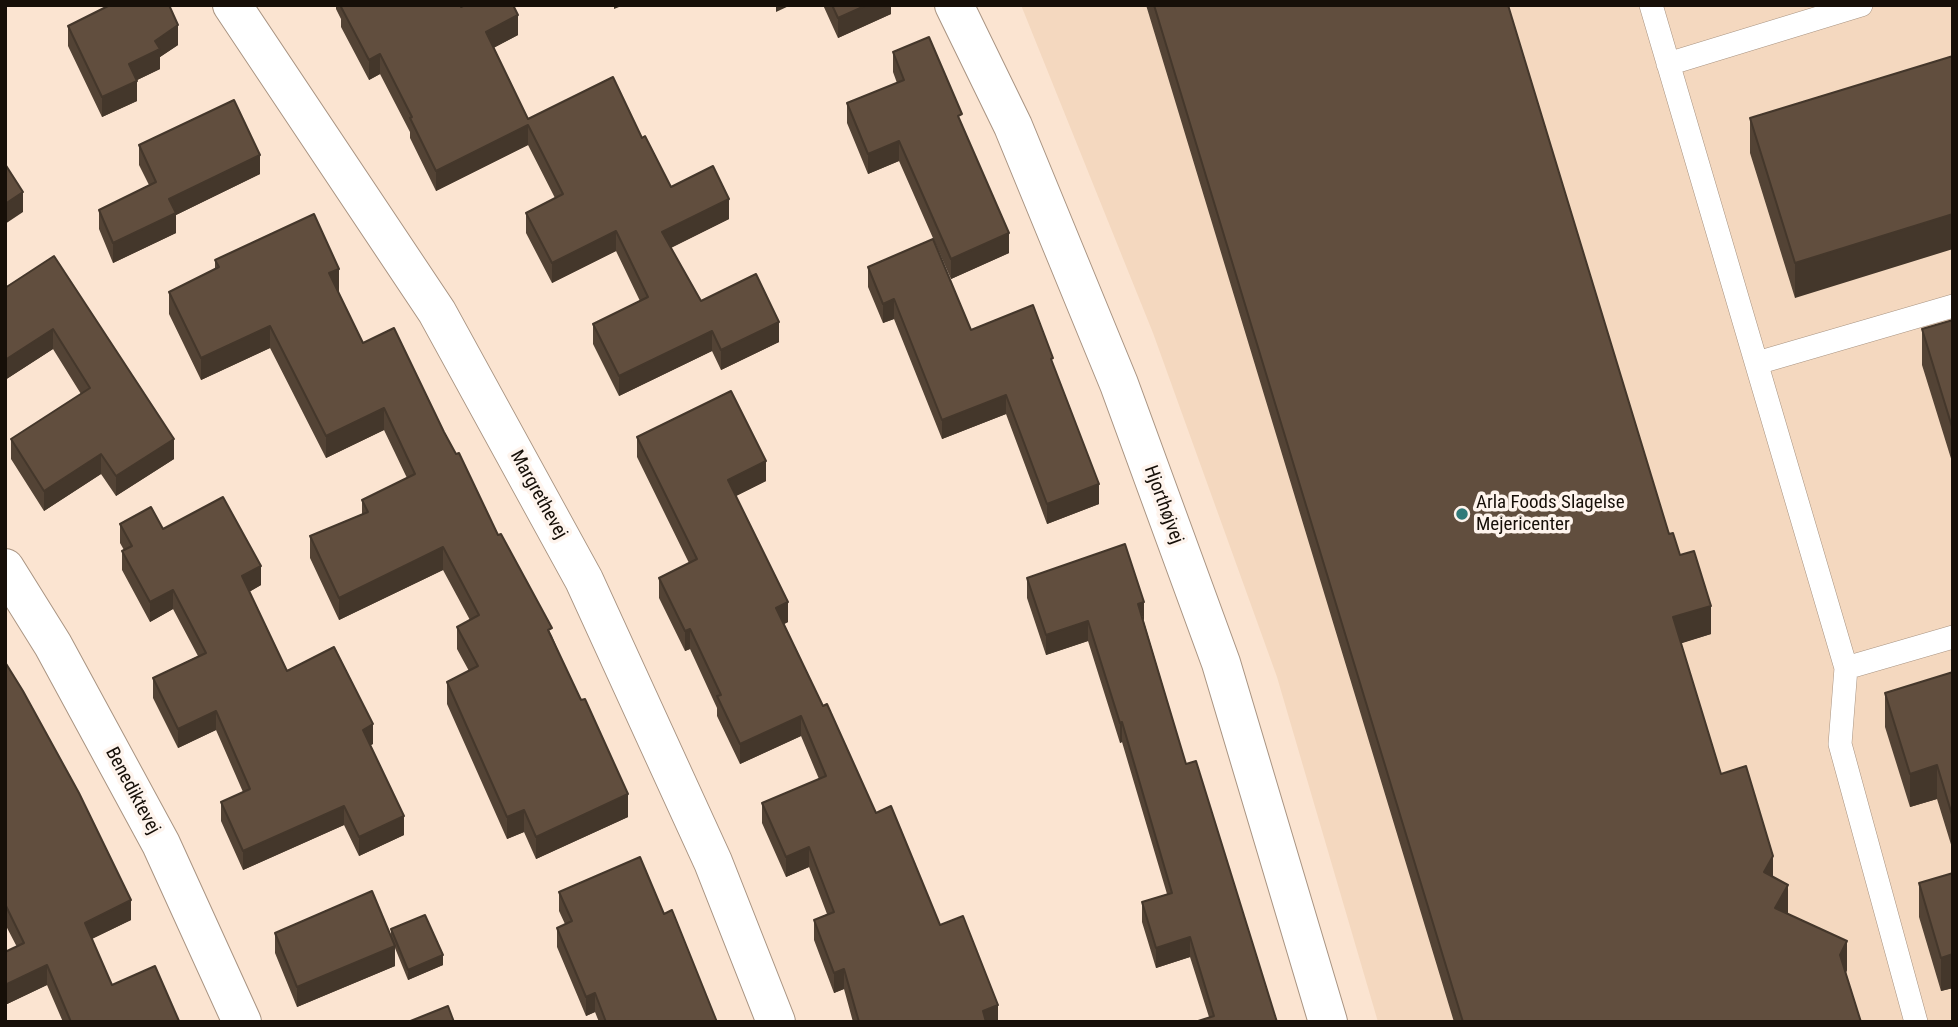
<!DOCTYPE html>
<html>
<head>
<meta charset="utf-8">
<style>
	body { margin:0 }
	#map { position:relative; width:1958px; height:1027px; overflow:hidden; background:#fbe4d1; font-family:"Roboto Condensed",sans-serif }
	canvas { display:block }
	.frame { position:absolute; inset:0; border:7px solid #160f08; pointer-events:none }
</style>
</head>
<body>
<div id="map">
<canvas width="1958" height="1027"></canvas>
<div class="frame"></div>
</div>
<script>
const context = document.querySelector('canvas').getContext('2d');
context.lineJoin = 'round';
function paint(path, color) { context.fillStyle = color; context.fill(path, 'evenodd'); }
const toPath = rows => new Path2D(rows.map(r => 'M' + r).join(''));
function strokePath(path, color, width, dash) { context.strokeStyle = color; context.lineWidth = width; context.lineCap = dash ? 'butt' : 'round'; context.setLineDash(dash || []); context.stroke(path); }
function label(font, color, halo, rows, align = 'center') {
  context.font = font + ' "Roboto Condensed",sans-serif'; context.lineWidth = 7; context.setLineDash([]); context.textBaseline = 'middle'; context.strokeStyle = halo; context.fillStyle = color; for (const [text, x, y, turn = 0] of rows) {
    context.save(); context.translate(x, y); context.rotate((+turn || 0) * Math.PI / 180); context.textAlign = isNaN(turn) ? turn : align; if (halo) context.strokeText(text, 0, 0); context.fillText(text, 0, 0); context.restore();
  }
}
paint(toPath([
	[1021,5,1953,5,1953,1022,1378,1022,1277,677,1153,333]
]), '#f4d8bf');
const service = toPath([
	[1651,5,1846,668,1840,744,1916,1022],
	[1668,64,1861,5],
	[1757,363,1953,306],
	[1846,668,1953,637]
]);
const minor = toPath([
	[232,5,437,312,584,580,713,862,776,1022],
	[954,5,1013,126,1119,384,1221,663,1328,1022],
	[5,568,53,645,161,844,242,1022]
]);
strokePath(service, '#a99482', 24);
strokePath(minor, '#a99482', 40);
strokePath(service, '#fff', 23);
strokePath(minor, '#fff', 38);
paint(toPath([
	[336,5,461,5,461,7,518,35,493,48,528,119,642,138,671,187,729,219,671,248,701,301,779,342,721,370,712,351,619,396,593,344,593,324,640,301,616,251,552,283,526,233,526,213,555,198,528,145,436,191,410,138,410,132,380,74,369,80,341,27,341,19,336,9],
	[823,5,891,5,891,14,838,38],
	[1146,5,1508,5,1669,534,1680,555,1711,634,1681,643,1721,774,1773,877,1787,914,1847,970,1846,973,1861,1022,1454,1022],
	[68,26,178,45,160,57,160,69,137,80,137,101,102,117,68,46],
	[893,52,962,124,1009,253,951,279,899,161,868,174,847,123,847,103,897,83,893,72],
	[1953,56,1795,298,1750,153,1750,118],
	[139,145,260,174,176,215,176,233,113,263,99,229,99,210,149,185,139,165],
	[54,256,174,459,116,496,101,474,44,511,11,459,11,439,81,394,53,349,5,380,5,288],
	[215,260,339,291,338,291,363,343,444,432,552,636,628,817,536,859,524,832,507,839,447,704,447,682,469,671,457,649,457,627,470,620,443,570,339,620,310,558,310,536,362,514,362,500,407,478,384,430,326,458,270,348,201,380,169,314,169,292,215,269],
	[868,267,971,330,1053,365,1099,504,1047,524,1006,414,942,439,894,319,883,323,868,287],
	[1953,320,1953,465,1922,365,1922,329],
	[637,437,766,481,736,496,788,622,784,624,823,706,876,813,940,925,998,1022,853,1022,844,989,834,993,814,940,814,920,827,914,809,867,786,877,762,823,762,803,819,779,801,736,740,764,717,716,717,708,690,649,685,651,659,598,659,578,689,563,637,457],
	[120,524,163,529,261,585,249,592,287,671,373,744,370,745,404,835,359,856,344,825,243,870,221,821,221,802,243,792,216,730,178,748,153,698,153,678,198,656,173,609,150,622,122,570,122,551,124,550,120,543],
	[1027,578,1144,622,1186,764,1277,1022,1209,1017,1190,957,1156,968,1142,922,1142,902,1167,894,1122,742,1120,743,1088,641,1046,655,1027,598],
	[5,662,131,920,92,939,112,985,179,1022,63,1022,47,985,5,1005,5,952,17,947,5,924],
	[1953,672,1953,851,1937,799,1910,807,1885,727,1885,693],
	[1953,873,1953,988,1941,991,1919,917,1919,883],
	[559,892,664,914,717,1022,599,1022,595,1012,586,1016,557,947,557,928,565,924,559,911],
	[391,929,443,965,408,980,395,948,395,966,297,1007,275,953,275,933,391,937]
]), '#534335');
paint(toPath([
	[614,5,624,5,614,9],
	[776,5,791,5,776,12],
	[867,5,891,5,891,14,838,38,838,18],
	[518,15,518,35,486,52,486,32],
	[178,25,178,45,160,57,160,69,129,84,129,64,155,41],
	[380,54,380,74,369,80,369,60],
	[137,81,137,101,102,117,102,97],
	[528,125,528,145,436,191,436,171],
	[899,141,899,161,868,174,868,154],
	[260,155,260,174,176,215,176,233,113,263,113,243,169,199],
	[23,192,23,212,5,224,5,204],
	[729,199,729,219,662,252,662,232],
	[1953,214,1953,249,1795,298,1795,263],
	[616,231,616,251,552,283,552,263],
	[1009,233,1009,253,951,279,951,259],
	[339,269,339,291,329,295,329,273],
	[894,299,894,319,883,323,883,304],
	[779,322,779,342,721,370,721,350],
	[270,326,270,348,201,380,201,358],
	[53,329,53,349,5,380,5,360],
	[712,331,712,351,619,396,619,376],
	[1006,395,1006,414,942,439,942,420],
	[384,408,384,430,326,458,326,436],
	[174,439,174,459,116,496,116,476],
	[101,454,101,474,44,511,44,491],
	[766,461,766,481,728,500,728,480],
	[1099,484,1099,504,1047,524,1047,504],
	[443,547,443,570,339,620,339,598],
	[261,566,261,585,242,596,242,576],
	[173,590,173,609,150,622,150,602],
	[788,602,788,622,776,628,776,608],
	[1144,602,1144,622,1138,604],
	[1711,606,1711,634,1673,646,1673,617],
	[1088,621,1088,641,1046,655,1046,635],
	[690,629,690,649,685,651,685,631],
	[216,711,216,730,178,748,178,729],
	[801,716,801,736,740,764,740,744],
	[1122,722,1122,742,1120,743,1120,723],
	[373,724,373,744,363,749,363,730],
	[1937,765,1937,799,1910,807,1910,774],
	[628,794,628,817,536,859,536,837],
	[344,806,344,825,243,870,243,851],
	[524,810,524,832,507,839,507,817],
	[404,816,404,835,359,856,359,837],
	[809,847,809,867,786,877,786,857],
	[1773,856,1773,884,1764,872],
	[1788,885,1788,913,1775,936,1775,908],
	[131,900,131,920,85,942,85,923],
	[1190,937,1190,957,1156,968,1156,948],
	[1847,941,1847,970,1840,983,1840,955],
	[395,946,395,966,297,1007,297,987],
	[1953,954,1953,988,1941,991,1941,958],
	[443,955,443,965,408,980,408,970],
	[47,965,47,985,5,1005,5,985],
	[844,969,844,989,834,993,834,973],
	[595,993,595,1012,586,1016,586,997],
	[998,1005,998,1022,983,1022,983,1011]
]), '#44372b');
const building = toPath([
	[110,5,169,5,178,25,155,41,160,49,129,64,137,81,102,97,68,26,110,5],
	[343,5,461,5,461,7,465,5,513,5,518,15,486,32,528,119,613,77,642,138,645,136,671,187,713,166,729,199,662,232,701,301,756,274,779,322,721,350,712,331,619,376,593,324,648,297,616,231,552,263,526,213,563,194,528,125,436,171,410,118,412,117,380,54,369,60,341,7,343,5],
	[832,5,867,5,838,18,832,5],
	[1154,5,1508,5,1669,534,1673,533,1680,555,1694,551,1711,606,1673,617,1721,774,1746,766,1773,856,1764,872,1788,885,1775,908,1847,941,1840,955,1861,1022,1463,1022,1154,5],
	[929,37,962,114,958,116,1009,233,951,259,899,141,868,154,847,103,904,80,893,52,929,37],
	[1953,56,1953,214,1795,263,1750,118,1953,56],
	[234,100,260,155,169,199,176,213,113,243,99,210,156,182,139,145,234,100],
	[5,164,23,192,5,204,5,164],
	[314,214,339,269,329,273,363,343,394,328,444,432,456,454,459,453,498,535,501,534,552,628,548,630,581,700,585,699,628,794,536,837,524,810,507,817,447,682,478,666,457,627,479,615,443,547,339,598,310,536,368,512,362,500,415,474,384,408,326,436,270,326,201,358,169,292,219,267,215,260,314,214],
	[933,239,971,330,1033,305,1053,358,1051,359,1099,484,1047,504,1006,395,942,420,894,299,883,304,868,267,933,239],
	[54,256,174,439,116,476,101,454,44,491,11,439,90,388,53,329,5,360,5,288,54,256],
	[1953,320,1953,430,1922,329,1953,320],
	[731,391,766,461,728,480,788,602,776,608,823,706,827,704,876,813,891,806,940,925,963,916,998,1005,983,1011,986,1022,859,1022,844,969,834,973,814,920,834,912,809,847,786,857,762,803,826,776,801,716,740,744,717,696,721,695,690,629,685,631,659,578,697,559,637,437,731,391],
	[223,497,261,566,242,576,287,671,334,647,373,724,363,730,404,816,359,837,344,806,243,851,221,802,250,789,216,711,178,729,153,678,206,653,173,590,150,602,122,551,132,546,120,524,151,507,163,529,223,497],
	[1125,544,1144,602,1138,604,1186,764,1196,761,1277,1022,1195,1022,1214,1016,1190,937,1156,948,1142,902,1172,893,1122,722,1120,723,1088,621,1046,635,1027,578,1125,544],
	[5,662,23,691,79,793,131,900,85,923,112,985,155,966,179,1021,71,1022,47,965,5,985,5,952,24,943,5,904,5,662],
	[1953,672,1953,818,1937,765,1910,774,1885,693,1953,672],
	[640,857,664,914,672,910,717,1022,606,1022,595,993,586,997,557,928,572,921,559,892,640,857],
	[1953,873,1953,954,1941,958,1919,883,1953,873],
	[372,891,395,946,297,987,275,933,372,891],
	[425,915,443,955,408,970,391,929,425,915],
	[448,1006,454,1022,408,1022,448,1006]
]);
paint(building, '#614e3e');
strokePath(building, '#44372b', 2);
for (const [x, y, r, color] of [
	[1462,514,7,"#317a79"]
]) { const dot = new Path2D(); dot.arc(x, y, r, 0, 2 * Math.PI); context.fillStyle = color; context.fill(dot); strokePath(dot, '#fef4ed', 2.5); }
label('19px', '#160f08', '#fef4ed', [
	["Margrethevej",538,495,61],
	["Hjorthøjvej",1163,505,70],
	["Benediktevej",132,791,62]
]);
label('19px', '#160f08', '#fef4ed', [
	["Arla Foods Slagelse",1476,503],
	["Mejericenter",1476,525]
], 'left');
</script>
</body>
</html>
